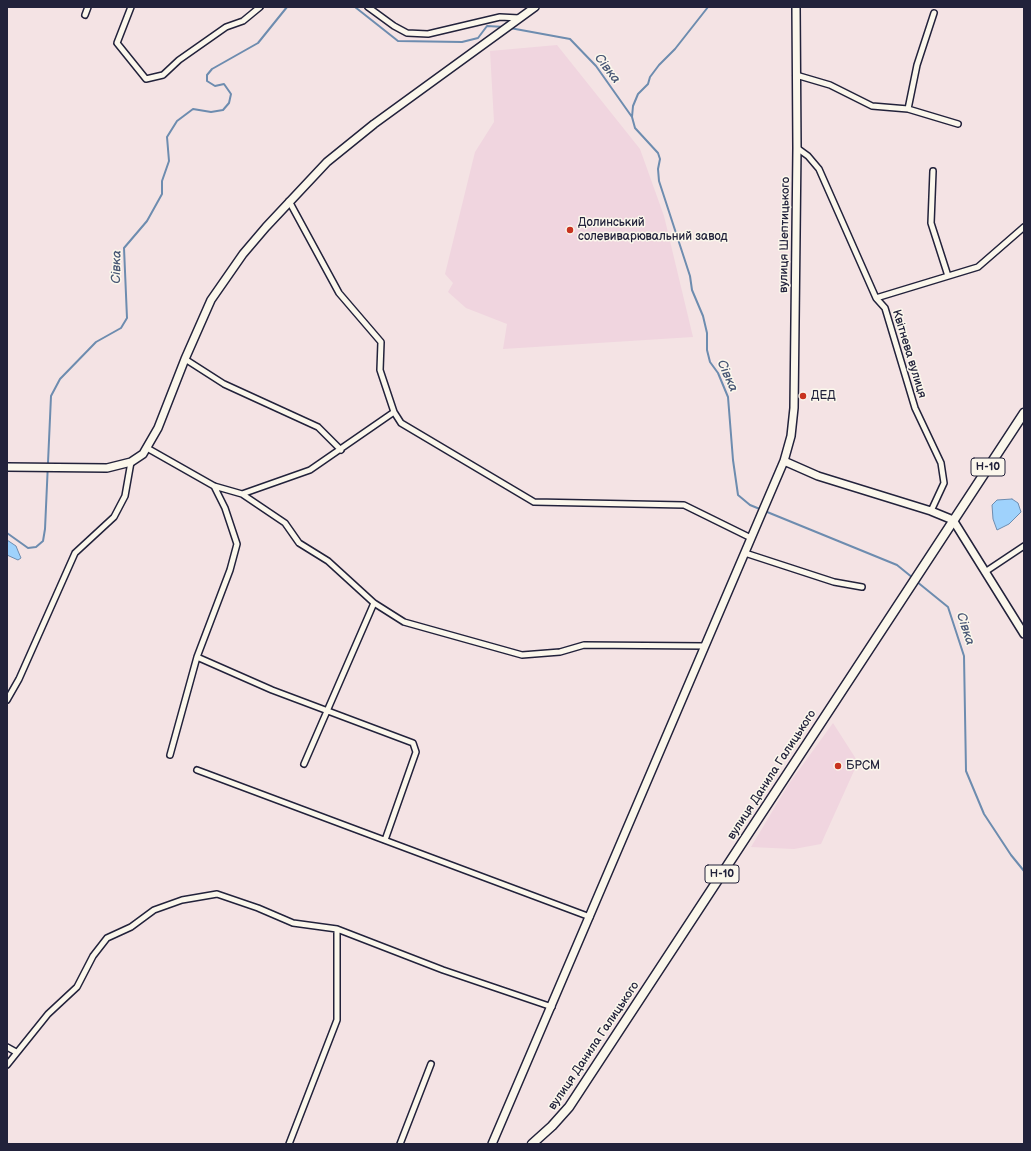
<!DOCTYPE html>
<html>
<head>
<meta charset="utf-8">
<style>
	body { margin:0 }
	#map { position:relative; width:1031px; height:1151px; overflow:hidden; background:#f4e3e4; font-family:"Balsamiq Sans",sans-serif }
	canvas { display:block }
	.frame { position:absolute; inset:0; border:8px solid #22223b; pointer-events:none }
</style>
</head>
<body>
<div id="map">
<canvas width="1031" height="1151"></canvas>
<div class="frame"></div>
</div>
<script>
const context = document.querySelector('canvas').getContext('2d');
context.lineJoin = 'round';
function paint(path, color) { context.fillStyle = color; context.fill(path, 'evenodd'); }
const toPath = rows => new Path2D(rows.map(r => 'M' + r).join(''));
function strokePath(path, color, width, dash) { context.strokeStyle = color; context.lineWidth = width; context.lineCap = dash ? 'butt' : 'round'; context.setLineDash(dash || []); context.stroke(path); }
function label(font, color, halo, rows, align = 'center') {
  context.font = font + ' "Balsamiq Sans",sans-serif'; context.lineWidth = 3; context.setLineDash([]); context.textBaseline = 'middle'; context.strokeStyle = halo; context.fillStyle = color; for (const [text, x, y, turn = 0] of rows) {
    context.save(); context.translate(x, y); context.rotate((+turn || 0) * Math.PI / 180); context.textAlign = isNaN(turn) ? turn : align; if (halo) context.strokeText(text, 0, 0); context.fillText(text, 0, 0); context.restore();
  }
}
paint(toPath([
	[557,45,640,149,664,216,693,337,503,349,507,324,466,308,448,292,453,283,445,274,475,152,494,122,490,51],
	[833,723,858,762,821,844,794,849,751,847,788,785]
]), '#f0d5df');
const water = toPath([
	[1012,499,1018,503,1021,512,1009,524,997,530,993,519,992,505,997,500,1012,499],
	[7,540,16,546,18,551,21,558,18,560,7,555,7,540]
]);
paint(water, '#9fd2fc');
strokePath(water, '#6d8caf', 1);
strokePath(toPath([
	[355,7,398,41,462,42,478,38,487,26,505,27],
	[510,28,570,39,596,66,632,117,635,128,658,153,660,159,658,169,659,181,690,276,692,290,703,316,707,333,707,350,710,362,718,373,728,397,733,460,738,495,750,505,897,565,913,578],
	[632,117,633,106,638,94,648,84,650,77,659,65,675,49,708,7],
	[7,533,28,548,36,547,43,541,45,529,51,396,60,379,96,342,121,328,127,318,124,248,147,221,162,194,162,181,169,161,167,137,177,121,193,109,211,112,223,110,229,103,231,94,224,84,215,86,207,81,207,75,212,69,258,43,287,7],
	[916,581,948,607,964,656,966,771,984,814,1011,855,1024,871]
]), '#6d8caf', 2);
const street = toPath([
	[131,7,117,43,146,79,163,75,179,60,226,27,243,21,260,7],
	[368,7,394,26,407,33,428,34,500,17,519,18],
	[85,15,88,7],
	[796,75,830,85,872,106,908,109,958,124],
	[908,109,917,65,934,13],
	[797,148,808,156,819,169,876,298,885,308,915,408,941,463,944,483,931,511],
	[933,171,931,223,948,276],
	[289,201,339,293,381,342,380,370,394,412,401,423,534,502,684,505,751,538],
	[876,298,978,267,1024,227],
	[185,359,224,384,318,427,341,450],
	[147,448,214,486,242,494,285,523,299,543,328,561,374,603,404,622,522,655,560,652,584,645,705,646],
	[242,494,310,470,394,412],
	[745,553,834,582,862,587],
	[985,572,1024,546],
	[197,657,272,690,413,743,416,752,385,840],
	[7,700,19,679,75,553,114,517,125,496,131,462],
	[170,755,197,657,230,570,237,544,225,508,214,486],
	[304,764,374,603],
	[197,770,590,917],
	[7,1047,16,1052],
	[7,1065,48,1014,77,987,93,956,107,938,131,927,154,910,182,900,217,894,258,908,293,923,337,929,443,970,552,1007],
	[289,1144,337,1020,337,929],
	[400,1144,431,1064]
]);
const secondary = toPath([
	[784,461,818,476,931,511,953,520,1024,634],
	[7,467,107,468,131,462,143,454,158,428,185,359,211,300,243,254,266,227,327,162,374,124,535,7],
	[492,1144,784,461,791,436,794,408,797,148,796,7]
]);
const primary = toPath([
	[532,1144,552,1126,569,1107,1024,413]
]);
strokePath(street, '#22223b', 8);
strokePath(secondary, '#22223b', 10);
strokePath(primary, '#22223b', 11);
strokePath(street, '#fbf7ec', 5);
strokePath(secondary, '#fbf7ec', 7);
strokePath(primary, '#fbf7ec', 8);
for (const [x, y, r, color] of [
	[570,230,4,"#c8321e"],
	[803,396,4,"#c8321e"],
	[838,766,4,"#c8321e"]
]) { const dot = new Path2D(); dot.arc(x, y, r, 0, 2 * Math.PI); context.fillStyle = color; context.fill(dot); strokePath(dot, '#fbf7ec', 1.5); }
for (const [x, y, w] of [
	[988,467,34],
	[722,874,34]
]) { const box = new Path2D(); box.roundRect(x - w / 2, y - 9, w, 18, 3); context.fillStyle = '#fbf7ec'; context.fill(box); strokePath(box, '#22223b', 1); }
label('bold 11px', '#22223b', null, [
	["Н-10",988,467],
	["Н-10",722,874]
]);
label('12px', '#22223b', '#fbf7ec', [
	["Долинський",578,223],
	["солевиварювальний завод",578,237],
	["ДЕД",811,396],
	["БРСМ",846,766]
], 'left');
label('12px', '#22223b', '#fbf7ec', [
	["вулиця Шептицького",785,235,-89],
	["Квітнева вулиця",909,354,73],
	["вулиця Данила Галицького",772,775,-57],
	["вулиця Данила Галицького",594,1046,-56]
]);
label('italic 13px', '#485775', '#fbf7ec', [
	["Сівка",607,69,52],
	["Сівка",117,267,-89],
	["Сівка",727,376,66],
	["Сівка",965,629,72]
]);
</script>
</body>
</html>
